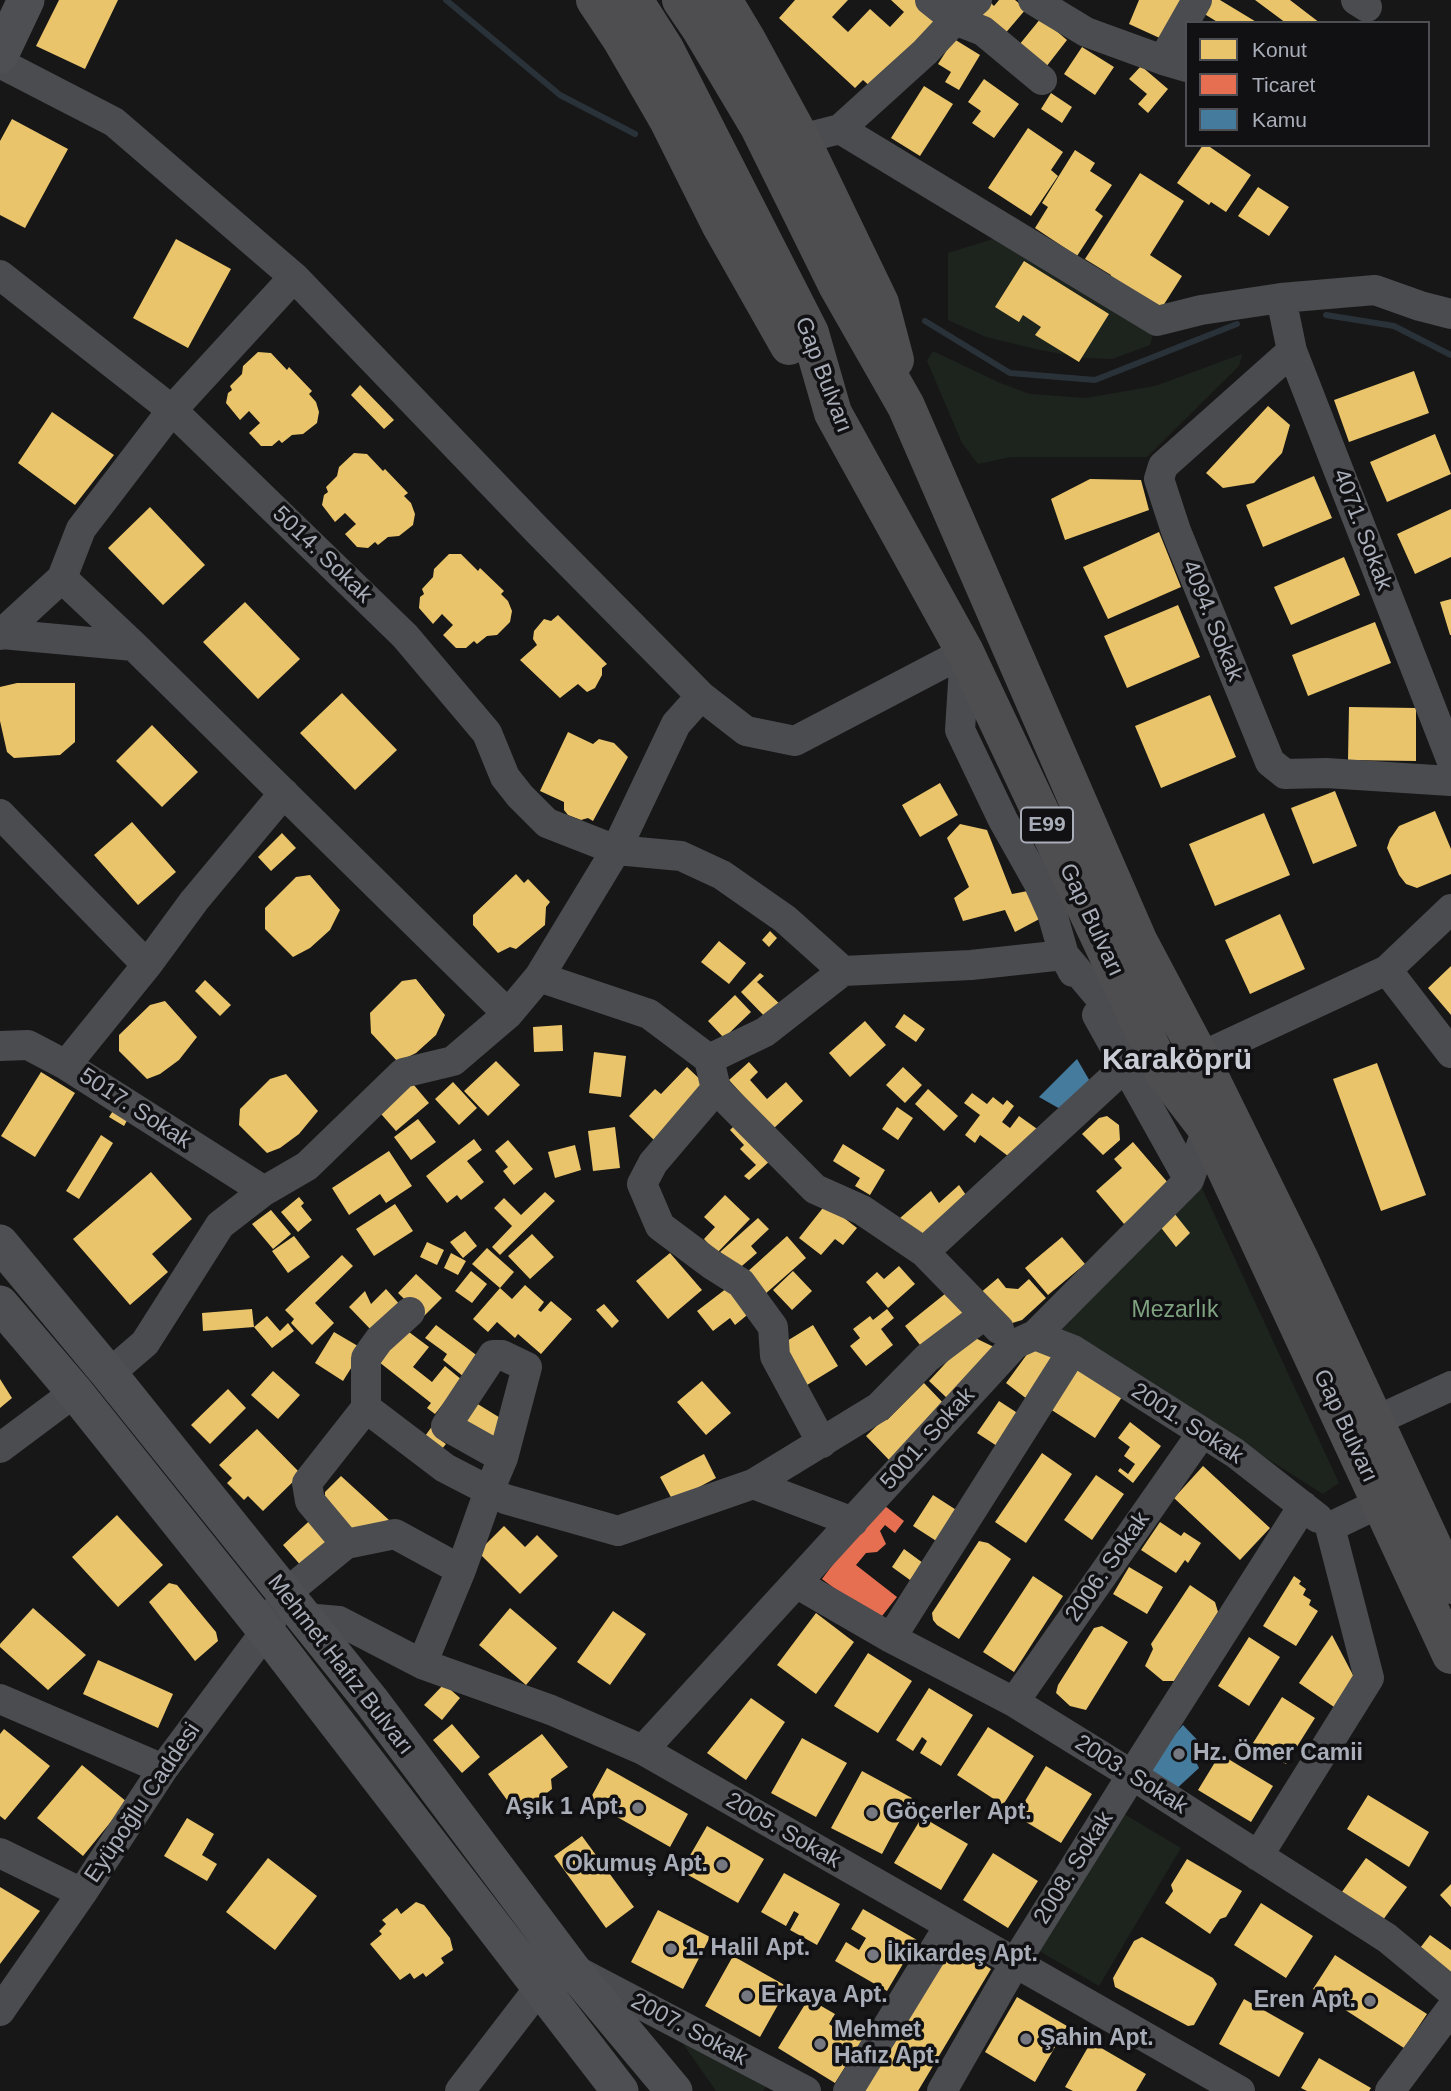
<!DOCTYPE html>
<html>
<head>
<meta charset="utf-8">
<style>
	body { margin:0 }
	#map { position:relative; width:1451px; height:2091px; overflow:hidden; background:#171717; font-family:Arial,sans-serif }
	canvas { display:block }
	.legend { position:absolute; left:1185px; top:21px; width:245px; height:126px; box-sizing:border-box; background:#111113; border:2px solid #4d4f55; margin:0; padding:9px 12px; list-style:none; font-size:21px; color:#a8adb8 }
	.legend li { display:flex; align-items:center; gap:14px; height:35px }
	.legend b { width:35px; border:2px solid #4d4f55 }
</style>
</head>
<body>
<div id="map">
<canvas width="1451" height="2091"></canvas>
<ul class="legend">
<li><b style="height:19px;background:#e9c46a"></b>Konut</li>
<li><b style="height:19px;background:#e76f51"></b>Ticaret</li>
<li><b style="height:19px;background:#457b9d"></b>Kamu</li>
</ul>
</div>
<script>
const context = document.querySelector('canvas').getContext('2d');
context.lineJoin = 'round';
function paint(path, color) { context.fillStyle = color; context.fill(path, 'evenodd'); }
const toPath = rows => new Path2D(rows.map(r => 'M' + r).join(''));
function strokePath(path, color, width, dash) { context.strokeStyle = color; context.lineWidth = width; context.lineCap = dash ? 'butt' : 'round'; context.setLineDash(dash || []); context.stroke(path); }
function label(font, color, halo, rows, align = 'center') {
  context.font = font + ' Arial,sans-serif'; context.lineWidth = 7; context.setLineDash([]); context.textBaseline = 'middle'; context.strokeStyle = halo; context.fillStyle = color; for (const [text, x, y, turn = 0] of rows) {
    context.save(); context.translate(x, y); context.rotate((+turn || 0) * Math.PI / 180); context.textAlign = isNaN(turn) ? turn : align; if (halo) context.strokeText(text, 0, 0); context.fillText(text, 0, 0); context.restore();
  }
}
paint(toPath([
	[1009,234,1155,328,1150,345,1112,359,1085,358,1040,350,986,337,948,320,948,253],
	[933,351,1000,383,1030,394,1086,398,1155,386,1242,354,1239,366,1147,457,1011,457,978,464,962,443,927,361],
	[1202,1188,1339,1483,1323,1494,1062,1329,1071,1321,1064,1310],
	[1119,1811,1181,1848,1099,1986,1036,1949],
	[672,2028,767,2085,763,2091,716,2091]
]), '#1d241e');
paint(toPath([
	[59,0,118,0,85,69,36,46],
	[795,0,848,0,832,17,848,32,870,9,890,27,904,12,891,0,924,0,942,17,874,90,863,80,855,88,779,18],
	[988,0,994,6,999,0,1015,0,1026,9,1003,36,975,12],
	[1139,0,1182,0,1164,40,1129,24],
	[1204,0,1220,0,1258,23,1219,23,1198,10],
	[1255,0,1290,0,1320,23,1286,23],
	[1041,18,1067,40,1046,67,1019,45],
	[954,39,980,55,959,90,945,82,951,72,938,64],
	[1082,47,1114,67,1095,95,1064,74],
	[1141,66,1168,89,1148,113,1138,104,1147,94,1129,79],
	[984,79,1019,104,994,138,972,123,981,111,968,102],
	[924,86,953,104,920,156,891,138],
	[1051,93,1072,107,1062,123,1041,109],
	[12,119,68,149,25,228,0,215,0,141],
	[1028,128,1063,152,1051,170,1058,176,1031,216,988,188],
	[1203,145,1207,145,1251,175,1226,212,1211,202,1209,205,1177,183],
	[1075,150,1095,163,1090,171,1112,185,1095,210,1103,216,1077,256,1035,228,1048,207,1042,203],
	[1140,173,1184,201,1150,255,1182,276,1161,309,1110,284,1111,275,1085,259],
	[1258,187,1289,207,1269,236,1238,216],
	[176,239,231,269,188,348,133,318],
	[1024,261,1109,314,1079,362,1035,335,1041,327,1023,315,1019,322,995,307],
	[258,352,271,353,287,370,289,367,312,391,309,394,316,402,319,412,317,423,303,434,292,435,282,443,279,440,272,446,261,446,249,433,260,423,249,411,240,420,226,403,228,393,232,390,230,386,242,374,243,366],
	[1414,371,1429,413,1349,442,1334,400],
	[360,385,394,420,384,429,351,395],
	[1268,406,1290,425,1282,453,1254,483,1223,488,1206,473],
	[52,412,114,455,75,505,18,463],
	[1435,434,1451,474,1387,502,1370,462],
	[354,453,367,454,383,471,385,469,408,493,404,496,411,503,415,514,413,525,399,536,388,537,378,545,375,542,368,548,357,547,345,534,356,524,345,513,335,522,322,505,324,495,328,492,326,487,337,476,339,467],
	[1314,476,1332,518,1263,547,1246,505],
	[1090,479,1141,480,1149,510,1065,540,1051,499],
	[150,507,205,565,163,605,108,548],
	[1451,509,1451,557,1415,574,1397,534],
	[1159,532,1181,587,1108,619,1083,567],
	[449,554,461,554,478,571,480,568,504,591,501,594,508,601,512,611,510,622,497,635,487,636,477,644,474,641,466,648,456,648,443,635,453,625,442,614,433,624,419,608,420,597,424,594,422,589,433,577,434,569],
	[1344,557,1360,595,1291,625,1274,587],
	[1451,599,1451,635,1450,635,1440,602],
	[245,602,300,659,258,699,203,642],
	[1178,605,1200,657,1127,688,1104,636],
	[558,615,607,664,602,668,602,675,595,688,587,692,578,684,560,698,520,660,537,645,533,639,534,631,544,619,551,621],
	[1375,622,1391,663,1308,696,1292,655],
	[17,683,75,683,75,742,60,755,14,758,7,752,0,721,0,687],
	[342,693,397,750,355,790,300,733],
	[1210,695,1236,757,1161,788,1135,726],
	[1349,707,1416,708,1416,761,1348,760],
	[152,725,198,772,162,807,116,761],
	[568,732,593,744,599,739,614,743,628,757,593,821,588,818,581,820,568,815,564,810,564,802,540,791],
	[940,783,958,815,920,837,902,805],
	[1335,791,1357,846,1313,864,1291,808],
	[1435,811,1451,849,1451,874,1417,888,1406,884,1399,875,1387,848,1390,839,1399,826],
	[1264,813,1290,875,1215,906,1189,844],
	[132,822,176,872,138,905,94,855],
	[960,824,987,830,1012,894,1033,890,1045,916,1015,932,1005,910,963,921,954,898,969,887,947,838],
	[282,833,296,848,271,871,258,857],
	[516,874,524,883,528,879,550,902,546,907,545,925,516,949,510,947,498,953,473,925,473,915],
	[310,875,340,910,330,930,310,948,293,957,265,929,265,908,296,877],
	[1280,914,1305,969,1250,994,1225,940],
	[770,931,777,938,769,947,762,940],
	[719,941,746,963,729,984,701,962],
	[1451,966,1451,1015,1428,988],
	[760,973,764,976,757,982,785,1009,771,1023,741,992],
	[416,979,445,1015,436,1035,416,1053,398,1062,371,1033,370,1013,402,981],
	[205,980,231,1005,220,1016,195,991],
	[735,995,751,1012,724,1038,708,1021],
	[165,1001,197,1037,179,1060,160,1074,147,1079,119,1051,119,1035,150,1005],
	[904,1014,925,1029,916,1042,895,1027],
	[865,1021,886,1045,850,1077,829,1053],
	[562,1025,563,1051,534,1052,533,1027],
	[594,1052,626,1056,621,1097,589,1093],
	[496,1061,520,1085,488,1116,464,1091],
	[749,1062,758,1072,750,1080,767,1099,786,1082,803,1101,773,1129,729,1080],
	[1377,1063,1426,1195,1381,1211,1333,1079],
	[687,1067,706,1085,654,1140,629,1116,655,1089,661,1094],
	[903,1067,922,1085,905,1103,886,1085],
	[41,1072,75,1093,35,1157,1,1136],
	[286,1074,318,1111,299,1134,280,1148,267,1153,239,1125,240,1109,270,1079],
	[408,1078,429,1103,396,1131,375,1107],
	[453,1082,477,1108,459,1125,435,1099],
	[928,1089,958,1116,944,1131,915,1104],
	[972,1093,987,1104,993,1097,1003,1105,1007,1100,1014,1106,1002,1122,1010,1128,1019,1116,1040,1131,1016,1162,980,1135,975,1143,965,1135,980,1115,964,1103],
	[116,1106,130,1115,124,1126,109,1117],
	[897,1107,913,1118,898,1140,882,1129],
	[1107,1116,1119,1125,1120,1140,1103,1155,1082,1134,1099,1118],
	[418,1119,436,1142,411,1160,394,1137],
	[738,1122,772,1159,749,1180,744,1176,756,1165,740,1149,744,1145,730,1130],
	[615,1127,620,1168,593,1171,588,1131],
	[101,1135,113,1143,79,1199,66,1191],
	[474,1139,482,1150,467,1161,484,1182,461,1200,457,1195,447,1203,426,1176],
	[508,1140,533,1169,514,1185,503,1171,508,1167,495,1151],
	[1133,1142,1169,1184,1124,1224,1096,1191,1122,1168,1114,1159],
	[843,1144,885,1170,870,1195,855,1186,860,1178,833,1161],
	[575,1145,581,1170,555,1178,548,1152],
	[389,1151,412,1186,386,1203,380,1194,349,1215,332,1188],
	[151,1172,192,1219,152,1254,168,1272,130,1305,73,1239],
	[959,1185,968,1198,921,1241,900,1218,931,1191,939,1203],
	[545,1192,555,1201,500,1255,492,1247,512,1226,494,1208,504,1198,521,1215],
	[725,1195,750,1219,717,1253,704,1239,715,1227,704,1217],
	[299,1197,304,1203,301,1206,312,1220,298,1232,281,1212],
	[395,1204,413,1231,374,1256,356,1229],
	[826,1204,857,1228,843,1245,835,1239,821,1255,799,1238],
	[271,1210,291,1234,273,1249,252,1224],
	[1174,1213,1190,1233,1176,1247,1159,1225],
	[758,1218,769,1229,751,1246,757,1253,736,1271,720,1252],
	[465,1231,477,1246,463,1258,450,1242],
	[532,1234,554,1257,530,1279,508,1256],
	[294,1236,310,1257,288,1273,272,1251],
	[787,1236,806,1258,764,1295,745,1274],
	[1062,1237,1085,1264,1048,1295,1025,1268],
	[427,1242,444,1250,437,1265,420,1257],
	[487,1248,514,1272,500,1288,472,1264],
	[451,1253,466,1261,458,1275,444,1268],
	[670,1253,702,1290,668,1319,636,1281],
	[342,1255,353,1266,315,1303,334,1323,312,1345,291,1323,294,1319,285,1310],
	[899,1266,915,1284,888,1308,866,1282,877,1272,884,1279],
	[471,1271,487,1284,472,1303,455,1291],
	[793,1271,812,1291,792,1310,773,1290],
	[416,1274,442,1298,423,1317,398,1293],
	[998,1278,1006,1288,1018,1289,1029,1279,1046,1298,1022,1320,1006,1325,979,1294],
	[525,1285,544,1302,538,1310,541,1312,551,1301,572,1319,541,1354,518,1334,515,1338,497,1322,488,1332,473,1319,500,1288,512,1299],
	[731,1285,752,1311,735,1325,730,1318,713,1331,697,1311],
	[386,1289,402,1307,375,1334,349,1307,365,1291,371,1304],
	[951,1289,970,1313,924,1350,905,1326],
	[604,1304,619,1321,612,1328,596,1310],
	[252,1309,254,1327,203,1331,202,1313],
	[887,1309,894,1318,881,1329,893,1345,866,1366,850,1346,860,1338,853,1329,870,1316,873,1320],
	[267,1316,280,1331,288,1323,294,1331,272,1348,254,1327],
	[436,1325,479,1357,464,1377,443,1360,447,1354,425,1338],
	[813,1325,838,1366,807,1385,782,1344],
	[405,1329,429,1347,413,1367,432,1382,445,1366,462,1380,435,1414,427,1408,431,1403,379,1362],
	[334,1332,363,1349,343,1381,315,1363],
	[971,1336,996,1348,948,1399,929,1381],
	[1036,1342,1058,1358,1027,1399,1006,1383],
	[1074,1366,1122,1397,1095,1438,1047,1407],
	[273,1371,300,1395,278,1419,251,1395],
	[0,1379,12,1398,0,1408],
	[702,1381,731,1413,706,1435,677,1402],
	[924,1383,947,1407,890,1461,866,1436,885,1418,887,1420],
	[228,1389,246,1408,210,1444,191,1425],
	[468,1398,510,1424,496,1447,451,1426],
	[999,1401,1019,1414,997,1446,977,1433],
	[1130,1422,1161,1446,1133,1483,1118,1471,1120,1468,1128,1474,1135,1464,1124,1456,1130,1447,1118,1438],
	[433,1425,439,1439,446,1444,437,1455,420,1443],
	[257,1429,301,1474,263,1511,248,1496,244,1500,227,1483,232,1478,219,1465],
	[1042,1453,1072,1474,1026,1543,995,1522],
	[704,1454,716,1478,673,1501,660,1477],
	[1203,1466,1270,1528,1240,1560,1174,1498],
	[1096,1475,1124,1494,1092,1540,1064,1520],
	[341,1476,389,1520,355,1535,325,1506,325,1492],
	[933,1495,961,1513,941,1544,913,1526],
	[317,1514,338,1537,303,1568,283,1545],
	[117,1515,163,1565,118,1607,72,1557],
	[1160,1522,1181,1536,1184,1532,1201,1543,1188,1563,1185,1560,1176,1573,1141,1550],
	[504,1526,525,1547,537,1535,558,1556,520,1594,478,1552],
	[979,1541,988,1543,1011,1559,959,1639,937,1625,933,1620,932,1613],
	[904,1549,923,1563,910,1580,892,1567],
	[1129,1567,1163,1587,1147,1614,1113,1594],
	[1033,1576,1063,1596,1014,1672,983,1652],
	[1294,1576,1301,1581,1299,1584,1306,1589,1303,1595,1311,1600,1309,1605,1318,1611,1296,1646,1263,1626],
	[169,1583,177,1585,216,1632,218,1641,195,1661,149,1602],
	[1190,1585,1215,1602,1218,1612,1174,1681,1163,1681,1145,1666,1153,1649,1151,1644],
	[33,1608,86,1655,48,1690,0,1647,0,1644],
	[510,1608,557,1648,526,1685,479,1645],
	[613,1611,646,1634,610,1685,577,1662],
	[816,1613,854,1642,816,1694,777,1665],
	[1102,1626,1128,1642,1086,1710,1070,1706,1056,1693,1058,1685,1094,1628],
	[1332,1635,1354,1677,1334,1707,1299,1683],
	[1249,1637,1280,1657,1249,1706,1218,1686],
	[868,1653,912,1681,878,1733,834,1706],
	[98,1660,173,1694,158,1728,83,1694],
	[444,1684,460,1698,442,1720,424,1705],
	[929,1688,973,1715,941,1766,920,1753,927,1741,922,1737,913,1751,896,1740],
	[1282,1697,1315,1718,1286,1764,1253,1743],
	[751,1698,785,1722,746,1780,707,1753],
	[452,1724,480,1757,462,1773,433,1740],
	[988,1727,1034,1756,1003,1805,957,1775],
	[4,1729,50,1766,5,1820,0,1816,0,1734],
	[542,1734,568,1767,551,1779,552,1789,518,1815,488,1774],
	[802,1738,847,1763,816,1817,771,1793],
	[1220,1754,1273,1786,1251,1822,1198,1790],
	[82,1765,127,1802,83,1856,37,1818],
	[1046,1766,1092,1794,1061,1843,1016,1816],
	[607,1768,688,1814,670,1847,589,1801],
	[862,1771,912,1798,882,1854,831,1828],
	[1368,1795,1429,1832,1409,1867,1347,1829],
	[922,1817,968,1844,941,1890,894,1863],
	[187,1818,214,1834,202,1855,217,1864,207,1881,164,1856],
	[707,1826,764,1859,738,1903,681,1871],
	[582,1836,634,1907,606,1928,554,1856],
	[993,1853,1038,1881,1008,1928,963,1900],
	[268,1858,317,1896,275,1950,226,1912],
	[1366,1858,1407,1887,1380,1924,1339,1896],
	[1187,1859,1242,1891,1226,1917,1220,1919,1210,1934,1165,1903,1173,1891,1171,1885],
	[784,1873,840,1904,817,1945,790,1930,799,1914,794,1911,786,1926,761,1912],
	[1451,1884,1451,1907,1440,1895],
	[0,1887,40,1911,0,1964],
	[416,1902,424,1905,450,1938,453,1950,441,1958,444,1963,426,1977,423,1973,414,1979,410,1973,400,1980,370,1944,382,1934,379,1931,386,1924,382,1920,397,1908,401,1914],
	[1261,1903,1313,1936,1286,1978,1234,1945],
	[863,1909,917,1940,887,1991,835,1961,846,1942,859,1950,866,1938,851,1929],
	[658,1910,710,1937,683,1989,631,1962],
	[1430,1935,1451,1950,1451,1977,1417,1952],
	[1142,1937,1213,1978,1217,1984,1194,2025,1188,2026,1115,1987,1113,1978,1134,1941],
	[949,1944,991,1969,918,2091,862,2091],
	[1335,1955,1427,2014,1404,2048,1313,1989],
	[733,1956,788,1987,760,2037,705,2006],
	[1017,1997,1067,2026,1035,2082,985,2052],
	[1244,1999,1304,2033,1279,2077,1219,2044],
	[816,2003,835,2014,829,2024,835,2028,840,2018,858,2029,862,2040,835,2083,778,2048,804,2006],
	[1091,2042,1146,2074,1136,2091,1073,2091,1065,2087],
	[1319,2058,1371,2088,1369,2091,1307,2091,1301,2088]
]), '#e9c46a');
paint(toPath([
	[880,1502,904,1521,895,1533,885,1525,880,1531,886,1544,877,1552,866,1553,856,1565,897,1597,878,1621,822,1579]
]), '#e76f51');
paint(toPath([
	[1077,1059,1095,1090,1069,1114,1039,1097],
	[1183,1725,1206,1749,1195,1760,1199,1768,1174,1791,1147,1766]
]), '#457b9d');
strokePath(toPath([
	[446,0,560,95,635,134],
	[1326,315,1394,326,1451,355],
	[925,321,1010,373,1095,380,1237,324]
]), '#2a3239', 6);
strokePath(toPath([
	[930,0,955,20,983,31,1042,80],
	[1033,0,1086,32,1163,60,1187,67],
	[1356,0,1367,7],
	[1163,60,1197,0],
	[0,63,114,122,294,277,538,531,701,696,746,731,795,741,965,652],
	[840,129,925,52,955,20,977,0],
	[801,139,840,129,1157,321,1201,310,1281,298,1375,290,1420,306,1451,314],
	[0,275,172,410,405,636,487,733,505,777,520,796,547,823,616,850,681,856,722,875,785,919,843,971],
	[1281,298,1292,351,1451,759],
	[1292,351,1163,466,1159,479,1176,531,1270,762,1285,774,1326,773,1451,781],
	[62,578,134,646,508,1014],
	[2,634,134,646],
	[0,635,62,578,81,529,172,410,294,277],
	[965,652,960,730,1003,820,1039,884,1052,913,1064,955,1073,972],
	[0,814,147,965],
	[1387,970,1451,1053],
	[539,977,616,850,676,724,701,696],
	[1097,1015,1189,1180],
	[0,1046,28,1045,66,1065,264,1191],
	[1200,1057,1387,970,1451,909],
	[709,1059,716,1089,653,1163,642,1184,660,1226,711,1264,741,1283,773,1327,775,1356,822,1443],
	[66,1065,147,965,194,901,284,793],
	[716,1089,815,1189,862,1210,924,1252,999,1329],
	[924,1252,1126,1066],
	[1035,1335,1073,1350,1235,1453,1318,1518],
	[109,1374,145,1343,220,1225,264,1191,307,1166,403,1073,453,1061,508,1014,539,977,649,1014,709,1059,765,1032,843,971,971,965,1064,955,1141,1046],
	[366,1408,445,1468,505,1499,618,1531,753,1484,879,1407,927,1358,984,1315],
	[1375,1421,1451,1386],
	[0,1448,75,1392],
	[753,1484,853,1522],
	[346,1544,310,1501,307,1483,366,1408,366,1358,379,1340,410,1312],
	[796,1583,891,1638,1014,1702,1132,1775,1387,1938,1451,1991],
	[305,1618,339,1621,422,1664,551,1710,643,1750,1240,2091],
	[891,1638,1073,1350],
	[422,1664,461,1570,489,1491,503,1458,527,1367,502,1355,493,1355,446,1426,503,1458],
	[0,1699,163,1769],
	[1014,1702,1202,1433],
	[643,1750,1015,1344,1035,1335,1189,1180,1207,1129],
	[0,1853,82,1893],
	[1258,1856,1369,1678,1330,1527,1380,1503],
	[579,1972,806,2091],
	[0,2011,82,1893,163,1769,266,1631,285,1594,346,1544,395,1534,461,1570],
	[460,2091,540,1987],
	[848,2091,949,1926],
	[942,2091,1015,1963,1132,1775,1303,1506],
	[1390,2091,1451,2009]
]), '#4b4c50', 30);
strokePath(toPath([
	[0,55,26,0],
	[0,1243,109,1374,372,1702,572,1969,674,2091],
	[0,1304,75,1392,266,1631,620,2091]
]), '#4d4f52', 37);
strokePath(toPath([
	[595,0,621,39,668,120,721,226,789,346],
	[634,0,665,49,810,333,833,413,965,652,1163,1072,1207,1129,1451,1655],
	[681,0,700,28,759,127,837,285,906,406,1139,942,1200,1057,1301,1262,1451,1585],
	[723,0,747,40,801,139,880,303,895,360]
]), '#4e4e51', 38);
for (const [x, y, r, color] of [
	[1179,1754,7,"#757880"],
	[638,1808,7,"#757880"],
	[872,1813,7,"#757880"],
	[722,1865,7,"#757880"],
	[671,1949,7,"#757880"],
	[873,1955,7,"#757880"],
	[747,1996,7,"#757880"],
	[1370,2001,7,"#757880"],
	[1026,2039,7,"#757880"],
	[820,2044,7,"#757880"]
]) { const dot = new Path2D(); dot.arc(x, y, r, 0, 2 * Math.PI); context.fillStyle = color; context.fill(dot); strokePath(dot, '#111113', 2.5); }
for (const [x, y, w] of [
	[1047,825,52]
]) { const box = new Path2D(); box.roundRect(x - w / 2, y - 17.5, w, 35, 5); context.fillStyle = '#111113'; context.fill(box); strokePath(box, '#a8adb8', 2); }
label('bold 21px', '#a8adb8', null, [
	["E99",1047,825]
]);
label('23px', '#a8adb8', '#111113', [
	["Gap Bulvarı",823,375,69],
	["4071. Sokak",1362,530,69],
	["5014. Sokak",322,555,44],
	["4094. Sokak",1212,621,68],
	["Gap Bulvarı",1091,920,65],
	["5017. Sokak",135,1109,33],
	["2001. Sokak",1187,1424,33],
	["Gap Bulvarı",1345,1426,65],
	["5001. Sokak",928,1439,-48],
	["2006. Sokak",1108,1567,-55],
	["Mehmet Hafız Bulvarı",340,1665,52],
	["2003. Sokak",1131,1775,32],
	["Eyüpoğlu Caddesi",143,1803,-56],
	["2005. Sokak",783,1831,30],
	["2008. Sokak",1074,1868,-58],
	["2007. Sokak",689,2030,28]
]);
label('23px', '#7fa381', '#111113', [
	["Mezarlık",1175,1311]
]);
label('bold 23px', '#a8adb8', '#111113', [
	["Hz. Ömer Camii",1193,1754],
	["Aşık 1 Apt.",624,1808,"right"],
	["Göçerler Apt.",886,1813],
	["Okumuş Apt.",708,1865,"right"],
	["1. Halil Apt.",685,1949],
	["İkikardeş Apt.",887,1955],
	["Erkaya Apt.",761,1996],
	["Eren Apt.",1356,2001,"right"],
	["Mehmet",834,2031],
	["Hafız Apt.",834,2057],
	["Şahin Apt.",1040,2039]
], 'left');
label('bold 30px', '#c9ccd4', '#111113', [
	["Karaköprü",1177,1061]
]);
</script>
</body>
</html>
